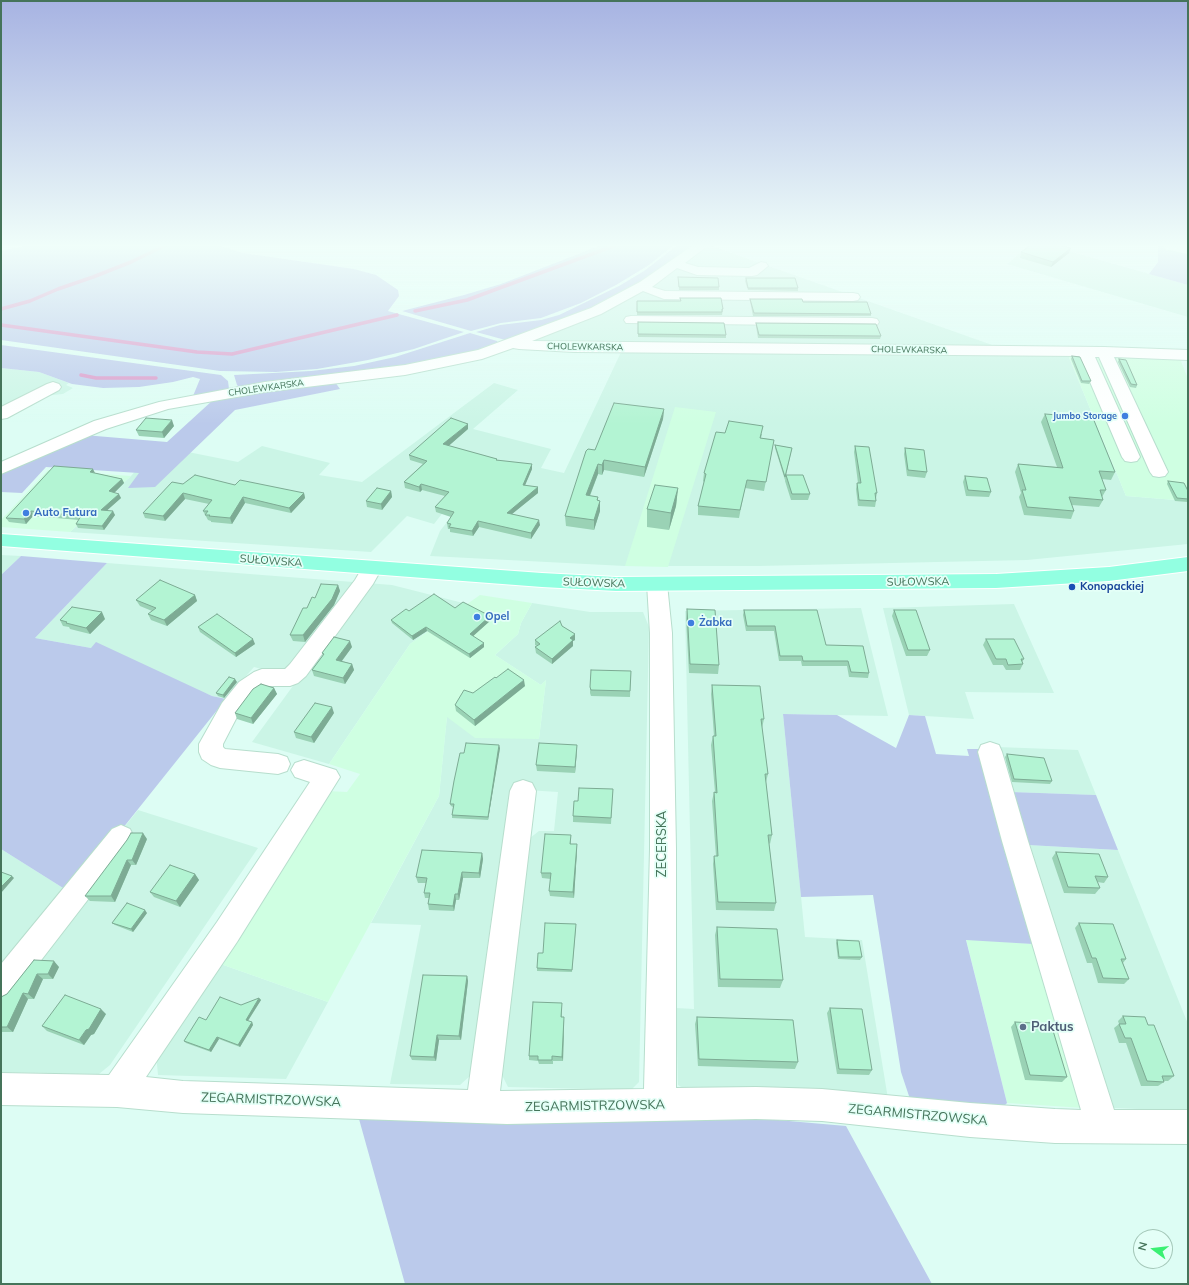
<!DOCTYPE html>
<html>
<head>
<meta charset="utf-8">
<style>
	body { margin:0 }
	#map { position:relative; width:1189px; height:1285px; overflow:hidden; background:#ddfdf4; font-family:Mulish,sans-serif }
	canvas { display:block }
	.frame { position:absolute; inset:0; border:2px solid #45745a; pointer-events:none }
	.north { position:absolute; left:1133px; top:1229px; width:40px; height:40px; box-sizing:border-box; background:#e4fff7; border:1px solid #a4c7b8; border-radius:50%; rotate:285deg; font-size:11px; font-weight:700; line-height:16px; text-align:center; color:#45745a }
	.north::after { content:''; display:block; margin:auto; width:14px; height:18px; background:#3af073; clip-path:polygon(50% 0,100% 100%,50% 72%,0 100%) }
</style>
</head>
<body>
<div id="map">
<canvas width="1189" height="1285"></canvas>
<div class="frame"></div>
<div class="north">N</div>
</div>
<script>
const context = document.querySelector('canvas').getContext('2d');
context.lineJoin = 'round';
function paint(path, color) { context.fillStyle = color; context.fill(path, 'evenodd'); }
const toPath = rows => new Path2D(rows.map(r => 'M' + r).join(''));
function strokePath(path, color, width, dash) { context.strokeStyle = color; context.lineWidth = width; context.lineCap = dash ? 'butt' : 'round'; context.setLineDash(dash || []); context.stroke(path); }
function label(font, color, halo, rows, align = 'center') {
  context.font = font + ' Mulish,sans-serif'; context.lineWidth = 3.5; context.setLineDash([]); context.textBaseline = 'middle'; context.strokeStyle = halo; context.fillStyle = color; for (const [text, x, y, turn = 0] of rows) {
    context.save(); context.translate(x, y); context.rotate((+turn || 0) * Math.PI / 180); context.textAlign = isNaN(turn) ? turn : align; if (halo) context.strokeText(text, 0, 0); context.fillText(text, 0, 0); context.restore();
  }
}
paint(toPath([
	[1030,244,1044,244,1188,285,1188,317,1007,264],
	[709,245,998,347,528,342,636,294,673,271],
	[622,350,1068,355,1126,496,1188,501,1188,544,1027,560,758,566,625,566,430,556,440,531,472,490,463,487,434,524,407,516,371,552,70,532,131,476,158,446,238,462,262,446,330,463,319,475,362,482,494,383,518,390,473,429,551,449,541,468,564,473],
	[1,368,39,372,69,383,66,385,73,388,63,394,43,396,1,419],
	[1,555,21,556,1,575],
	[107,563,392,585,467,604,410,644,329,764,252,742,298,679,254,667,226,699,212,696,91,648,35,638],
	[532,603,590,612,643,612,649,627,639,1082,631,1090,508,1087,502,1075,530,838,539,831,554,831,558,792,511,789,490,927,471,1075,460,1085,390,1084,421,925,371,923,439,796,447,716,539,739,546,680,541,685,495,655,493,657,518,634,521,623],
	[1014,604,1054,693,965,692,974,719,909,715,883,608],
	[861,608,888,716,783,714,805,937,862,940,888,1099,690,1092,678,1085,676,1008,694,1009,685,611],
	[997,747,1078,750,1096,795,1011,792],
	[138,810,258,848,110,1065,99,1074,1,1072,1,979,11,967,1,962,1,849,71,893],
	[1028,845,1118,850,1188,1024,1188,1111,1114,1108],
	[215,962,328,1002,286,1079,158,1075,156,1054]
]), '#cbf5e6');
paint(toPath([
	[1068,355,1179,356,1188,379,1188,501,1126,496],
	[675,407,716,412,668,567,625,566],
	[48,470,131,476,70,532,1,527,1,520],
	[480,595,532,603,521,623,518,634,495,655,541,685,546,680,539,739,475,738,447,717,439,796,328,1002,215,962,326,791,347,792,360,774,329,764,410,644],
	[966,939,1033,944,1084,1108,1007,1103]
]), '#cfffe2');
paint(toPath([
	[34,244,213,244,243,253,354,269,376,275,398,290,399,296,388,311,464,332,414,349,368,360,317,369,276,372,220,371,1,340,1,251],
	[604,244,675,244,649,265,616,285,581,303,541,318,501,323,471,331,402,311,464,295,501,284],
	[679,244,698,244,610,302,509,341,476,332,500,325,541,320,559,315,619,286,644,271],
	[1159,244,1188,244,1188,248,1167,244,1165,250,1188,252,1188,285,1149,274,1158,262,1158,249],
	[470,333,497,341,499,345,446,361,239,387,237,385,234,375,311,371,354,366,395,357],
	[1,345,221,375,228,381,229,389,193,396,200,379,193,377,173,382,139,387,103,388,72,384,39,372,1,368],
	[335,382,340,389,235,410,155,487,128,488,139,473,46,467,22,493,1,492,1,473,84,435,167,442,213,400],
	[21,556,107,563,35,638,91,648,96,642,212,696,226,699,71,893,1,849,1,575],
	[783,714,837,715,896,748,909,715,925,716,936,754,969,756,967,749,982,749,1033,944,966,940,1007,1103,1002,1108,910,1099,901,1072,873,895,801,897],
	[1011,792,1096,795,1118,850,1028,845],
	[359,1119,637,1121,766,1119,846,1126,932,1284,405,1284]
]), '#bbcaeb');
strokePath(toPath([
	[1,309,30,301,58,289,93,277,131,262,168,244],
	[415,311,467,300,619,244],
	[1,325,197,352,232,354,397,315],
	[81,375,96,378,156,378]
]), '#da97c9', 3.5);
const minor = toPath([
	[695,244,710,244,685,263,698,267,749,268,761,262,766,263,768,266,757,275,752,276,697,275,677,268,652,287,665,291,853,293,858,294,860,297,858,300,853,301,664,299,643,291,601,314,532,341,1104,347,1188,350,1188,360,1114,357,1168,472,1165,476,1159,477,1153,476,1150,472,1099,357,1095,357,1140,457,1137,461,1131,462,1125,461,1122,457,1079,356,574,352,519,349,513,348,482,359,405,375,265,392,168,409,106,429,1,474,1,462,94,421,159,402,265,382,405,365,478,350,591,308,640,282,695,244],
	[1164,244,1178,244,1188,246,1188,254,1165,249,1163,246,1164,244],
	[631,316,872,318,877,319,879,322,877,325,872,326,626,323,624,320,626,317,631,316],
	[53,382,59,384,61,387,59,390,7,418,1,419,1,407,47,384,53,382],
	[372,561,379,563,382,568,373,584,306,676,298,683,290,686,267,686,255,694,238,715,223,744,223,747,225,749,278,754,287,757,290,764,287,771,278,774,220,768,211,765,202,759,199,752,199,744,222,703,239,682,254,672,262,669,285,669,290,664,355,580,365,563,372,561],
	[657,577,664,579,667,584,672,633,676,849,676,1088,756,1087,822,1089,970,1103,1055,1109,1081,1110,1002,841,978,752,981,745,990,742,999,745,1002,752,1028,841,1114,1110,1188,1110,1188,1144,1055,1143,970,1137,822,1121,756,1119,507,1124,183,1113,117,1107,1,1105,1,1073,109,1075,217,922,310,782,295,777,291,770,295,763,304,760,336,770,340,777,237,942,146,1077,183,1081,468,1090,510,791,514,783,523,780,532,783,536,791,500,1091,644,1089,650,849,650,633,647,584,650,579,657,577],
	[121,825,130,829,134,837,130,845,12,998,1,1003,1,964,112,829,121,825]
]);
const major = toPath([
	[1,534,542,573,616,577,996,574,1109,567,1188,557,1188,571,1109,581,996,588,616,591,542,587,1,546,1,534]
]);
strokePath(minor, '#b7decd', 2);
strokePath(major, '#fff', 2);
paint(minor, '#fff');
paint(major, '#92ffe1');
paint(toPath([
	[1021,252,1069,253,1051,267,1020,258],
	[678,277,719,287,719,290,679,290],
	[746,278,798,288,798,291,748,290,745,281],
	[680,298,723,309,722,315,637,315,637,301,680,301],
	[750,299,803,302,871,314,871,316,753,316,750,301],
	[638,322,726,335,726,338,638,337],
	[756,323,881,336,880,339,758,338,756,326],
	[1072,356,1091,381,1089,384,1081,383,1071,359],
	[1119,359,1137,385,1136,388,1130,387,1118,362],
	[664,409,663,419,644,477,604,470,602,475,598,474,590,496,598,497,598,501,600,501,600,511,594,530,566,526,565,516,595,450],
	[1045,414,1115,472,1111,480,1102,479,1106,490,1102,497,1103,500,1099,507,1072,505,1074,511,1071,519,1024,515,1019,497,1021,493,1015,472,1018,464,1057,467,1041,422],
	[174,426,164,438,139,436,136,430],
	[468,429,448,446,497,459,497,460,532,469,525,485,538,493,512,514,540,525,531,539,479,527,473,536,450,532,450,529,448,529,447,523,451,517,436,512,435,507,445,496,422,490,420,492,405,488,404,482,423,464,410,460,409,455],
	[725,433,762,434,761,438,774,440,764,491,745,488,739,518,698,515,698,506,704,482,703,481,704,473],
	[775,445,792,448,785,480,775,448],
	[855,446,877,493,876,498,876,501,875,507,858,506,856,489,857,483,858,483,854,452],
	[905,448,927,472,925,478,907,476,904,454],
	[95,473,122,479,124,483,114,493,121,498,107,510,115,515,104,530,78,528,76,524,79,520,33,516,26,524,9,522,6,518],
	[786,475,810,494,808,500,791,500,785,481],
	[965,476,991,492,989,497,966,496,963,482],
	[1168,481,1188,491,1188,502,1175,501,1167,484],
	[183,484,235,485,304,493,305,498,291,513,245,503,232,524,211,522,211,521,208,520,203,511,209,504,185,499,165,521,145,518,143,513],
	[678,488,676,506,669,530,647,527,647,509],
	[391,491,392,497,382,510,367,507,366,501],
	[338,585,340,591,334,605,305,642,293,641,290,635,307,608,315,598],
	[195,595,197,601,167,626,151,620,148,614,152,611,140,606,136,600],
	[455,608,491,620,473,636,484,647,470,658,427,631,413,640,392,623,391,620,409,611],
	[687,609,719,665,718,674,689,673,686,619],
	[744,610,826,645,869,673,868,678,849,677,847,666,802,666,801,661,779,661,774,631,746,631,743,615],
	[894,610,930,650,927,656,906,656,892,616],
	[105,619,90,634,70,629,69,627,63,626,60,620],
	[562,626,575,640,573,641,573,646,552,664,536,653,535,647,537,646,535,645,535,640],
	[198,627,255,644,236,657,200,632],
	[986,639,1024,659,1022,662,1023,664,1020,670,1006,670,1003,665,993,665,983,645],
	[352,647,342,661,352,664,354,670,345,684,314,676,312,670,323,655,322,653],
	[631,671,630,697,591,696,590,693,590,687],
	[496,678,525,686,475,726,456,711,455,705],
	[237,682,224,698,218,696,216,693],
	[712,685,764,719,762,728,768,774,766,782,772,835,770,844,769,843,776,903,774,911,716,910,713,864,714,856,716,856,712,801,714,792,715,792,711,745,713,736,714,736,711,694],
	[274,688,277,694,253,724,237,719,235,713],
	[334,713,314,743,296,738,294,732],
	[577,745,575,773,537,771,536,765],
	[500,748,488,820,452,818,452,815,453,807,451,806,450,804,464,753],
	[1007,754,1052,781,1050,784,1012,782,1005,757],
	[613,789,611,824,573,822,573,816,578,801],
	[571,835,571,844,577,844,577,850,574,898,550,896,549,891,551,879,542,878,541,873],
	[147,839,136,865,131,865,115,902,90,901,85,896],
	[1056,852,1108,877,1104,883,1097,882,1100,888,1095,894,1064,893,1052,858],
	[482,853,483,859,480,878,463,878,459,900,456,900,454,911,429,910,428,904,429,898,425,898,424,893,426,883,418,883,416,877],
	[195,874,199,880,180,907,154,897,150,892],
	[147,913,133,932,115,925,112,923],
	[1079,923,1126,959,1123,963,1129,979,1124,984,1098,983,1092,963,1087,963,1075,928],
	[576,927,572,972,537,971,537,968,543,953],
	[717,927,783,980,780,988,718,987,715,935],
	[837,940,862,957,860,960,838,959,836,943],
	[34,960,59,967,53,979,43,979,34,999,28,999,13,1032,1,1032,1,997,7,994],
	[467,976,468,981,461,1040,439,1040,436,1061,412,1060,410,1056],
	[259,998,261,1000,248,1021,252,1022,253,1025,240,1047,219,1039,211,1052,186,1043,184,1041,206,1020],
	[562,1008,562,1017,564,1022,563,1061,553,1061,553,1064,539,1064,538,1061,529,1060,529,1056],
	[830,1008,872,1070,869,1075,837,1074,827,1013],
	[106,1014,94,1034,91,1035,84,1045,47,1031,42,1026],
	[1123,1016,1148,1025,1174,1076,1168,1081,1164,1081,1164,1082,1158,1086,1141,1086,1126,1043,1119,1043,1114,1028,1119,1024,1118,1021],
	[697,1017,798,1062,795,1069,698,1066,695,1024],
	[1015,1022,1067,1077,1062,1082,1025,1080,1011,1027]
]), '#9ad2b5');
paint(toPath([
	[1071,248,1069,253,1051,267,1053,262],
	[664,409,663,419,644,477,645,467],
	[172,420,174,426,164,438,162,432],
	[468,424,468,429,444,450,443,444],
	[604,460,604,470,602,475,602,465],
	[532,464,532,469,523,490,523,485],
	[598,464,598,474,586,505,586,495],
	[93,469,95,473,90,472],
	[122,479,124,483,111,496,109,491],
	[421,484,422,490,420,492,419,487],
	[538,487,538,493,507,518,507,513],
	[678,488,676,506,669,530,671,513],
	[391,491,392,497,382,510,381,504],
	[183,493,185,499,165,521,163,516],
	[304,493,305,498,291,513,289,508],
	[119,494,121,498,103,514,101,510],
	[243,497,245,503,232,524,230,518],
	[598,497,598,505,600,501,600,511,594,530,594,520],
	[31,511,33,516,26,524,24,519],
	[113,511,115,515,104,530,102,526],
	[539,520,540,525,531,539,531,533],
	[478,521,479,527,473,536,472,531],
	[338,585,340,591,334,605,305,642,303,635],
	[195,595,197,601,167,626,164,620],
	[102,612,105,619,90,634,86,628],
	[490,616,491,620,471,638,470,634],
	[426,627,427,631,413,640,412,636],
	[575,634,575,640,573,641,573,646,552,664,552,659,570,638],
	[253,639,255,644,236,657,235,653],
	[350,641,352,647,338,666,336,660],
	[484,643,484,647,470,658,469,654],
	[352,664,354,670,345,684,343,678],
	[235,679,237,682,224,698,223,695],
	[524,680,525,686,475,726,474,720],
	[274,688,277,694,253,724,251,718],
	[332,707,334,713,314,743,311,737],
	[499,745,500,748,488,820,488,817],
	[577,745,577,751,575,773,575,767],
	[143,833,147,839,136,865,132,860],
	[577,844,577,850,574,898,573,892],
	[482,853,483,859,480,878,479,873],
	[127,860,131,865,115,902,111,896],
	[462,872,463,878,459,900,458,894],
	[195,874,199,880,180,907,176,901],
	[12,876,14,878,1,893,1,887],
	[455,894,456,900,454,911,453,906],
	[145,910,147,913,133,932,131,929],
	[54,961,59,967,53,979,48,974],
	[37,974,43,979,34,999,28,994],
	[467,976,468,981,461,1040,459,1036],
	[23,993,28,999,13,1032,7,1027],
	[259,998,261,1000,247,1022,246,1020],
	[101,1009,106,1014,94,1034,91,1035,84,1045,79,1040],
	[564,1017,564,1022,563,1061,562,1057],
	[252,1022,253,1025,240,1047,238,1045],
	[437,1035,439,1040,436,1061,434,1057],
	[217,1037,219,1039,211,1052,209,1050]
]), '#7dab94');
const building = toPath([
	[1033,244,1055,244,1071,248,1053,262,1021,252,1033,244],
	[678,277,718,278,719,287,679,287,678,277],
	[746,278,795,278,798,288,748,288,746,278],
	[680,298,721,298,723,309,722,309,722,312,637,312,637,301,681,301,680,298],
	[750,299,802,299,803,302,867,302,871,314,754,313,750,299],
	[638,322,724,323,726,335,638,334,638,322],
	[756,323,876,324,881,336,759,335,756,323],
	[1072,356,1080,357,1091,381,1082,381,1072,356],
	[1119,359,1126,360,1137,385,1131,384,1119,359],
	[614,403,664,409,645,467,604,460,602,465,598,464,586,495,598,497,597,500,600,501,594,520,565,516,586,451,588,449,595,450,614,403],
	[1045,414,1093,418,1115,472,1099,471,1106,490,1100,490,1103,500,1069,497,1074,511,1027,507,1022,490,1026,490,1018,464,1063,468,1045,414],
	[146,418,172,420,162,432,136,430,146,418],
	[451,418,468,424,443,444,497,459,496,460,532,464,523,485,538,487,507,513,539,520,531,533,478,521,472,531,449,527,451,524,447,523,454,512,435,507,449,492,421,484,419,487,404,482,427,461,409,455,451,418],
	[729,421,763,426,760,438,774,440,766,482,747,480,740,510,698,506,706,474,704,473,716,432,725,433,729,421],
	[775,445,792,448,785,477,775,445],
	[855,446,869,447,877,493,875,493,876,501,859,500,857,483,861,483,855,446],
	[905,448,924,450,927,472,908,470,905,448],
	[54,466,93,469,90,472,122,479,109,491,119,494,101,510,113,511,102,526,76,524,81,516,31,511,24,519,6,518,54,466],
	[195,475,235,485,240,480,304,493,289,508,243,497,230,518,209,516,210,515,205,515,208,511,203,511,212,500,183,493,163,516,143,513,172,482,183,484,195,475],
	[786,475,803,475,810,494,792,494,786,475],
	[965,476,987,478,991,492,968,490,965,476],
	[1168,481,1184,483,1188,491,1188,499,1177,498,1168,481],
	[655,485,678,488,671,513,647,509,655,485],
	[377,488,391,491,381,504,366,501,377,488],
	[160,580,195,595,164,620,148,614,156,608,136,600,160,580],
	[321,584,338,585,332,599,303,635,290,635,303,608,307,608,312,597,315,598,321,584],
	[434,594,455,608,463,602,490,616,470,634,484,643,469,654,426,627,412,636,391,620,406,609,409,611,434,594],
	[72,607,102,612,86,628,66,623,67,622,60,620,72,607],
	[687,609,715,610,719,665,690,664,687,609],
	[744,610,817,610,826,645,863,646,869,673,851,672,848,661,803,661,802,656,780,656,775,626,747,626,744,610],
	[894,610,916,610,930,650,908,650,894,610],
	[217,614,253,639,235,653,198,627,217,614],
	[560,621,562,626,575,634,570,638,573,640,552,659,535,647,540,644,535,640,560,621],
	[334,637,350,641,336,660,352,664,343,678,312,670,324,654,322,653,334,637],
	[986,639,1014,639,1024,659,1021,659,1023,664,1008,665,1006,659,996,659,986,639],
	[508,669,524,680,474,720,455,705,464,690,473,693,495,677,496,678,508,669],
	[591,670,631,671,630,691,591,690,590,687,591,670],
	[229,677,235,679,223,695,216,693,229,677],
	[261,684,274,688,251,718,235,713,253,689,261,684],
	[712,685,760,686,764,719,761,719,768,774,765,774,772,835,768,835,776,903,718,902,714,856,718,856,714,792,717,793,713,736,716,736,712,685],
	[315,703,332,707,311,737,294,732,315,703],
	[466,743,499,745,488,817,452,815,454,804,450,804,454,781,460,753,464,753,466,743],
	[539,743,577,745,575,767,536,765,539,743],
	[1007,754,1044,758,1052,781,1014,779,1007,754],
	[579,788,613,789,611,818,573,816,574,801,578,801,579,788],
	[131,833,143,833,132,860,127,860,111,896,85,896,127,840,131,833],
	[545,834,571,835,570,844,577,844,573,892,549,891,551,873,541,873,545,834],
	[422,850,482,853,479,873,462,872,458,894,455,894,453,906,428,904,430,893,424,893,427,878,416,877,422,850],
	[1056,852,1099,854,1108,877,1095,876,1100,888,1068,887,1056,852],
	[170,865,195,874,176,901,150,892,170,865],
	[1,872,12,876,1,887,1,872],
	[127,903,145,910,131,929,112,923,127,903],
	[545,923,576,924,572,970,537,968,538,953,543,953,545,923],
	[1079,923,1113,924,1126,959,1121,959,1129,979,1103,978,1096,958,1092,958,1079,923],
	[717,927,777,929,783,980,720,979,717,927],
	[837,940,859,941,862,957,839,957,837,940],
	[34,960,54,961,48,974,37,974,28,994,23,993,7,1027,1,1027,1,997,7,994,34,960],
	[423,975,467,976,459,1036,437,1035,434,1057,410,1056,423,975],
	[65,995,101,1009,89,1029,86,1030,79,1040,42,1026,65,995],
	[220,997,241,1005,259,998,246,1020,252,1022,238,1045,217,1037,209,1050,184,1041,199,1017,206,1020,220,997],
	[533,1002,562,1003,561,1017,564,1017,562,1057,552,1056,552,1060,538,1060,538,1056,529,1056,533,1002],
	[830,1008,862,1009,872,1070,839,1069,830,1008],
	[1123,1016,1145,1017,1148,1025,1154,1025,1174,1076,1162,1076,1164,1082,1147,1081,1131,1038,1125,1038,1119,1024,1126,1024,1123,1016],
	[697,1017,793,1020,798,1062,699,1059,697,1017],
	[1015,1022,1051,1024,1067,1077,1030,1075,1015,1022]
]);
paint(building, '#b3f4d3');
strokePath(building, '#7dab94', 1);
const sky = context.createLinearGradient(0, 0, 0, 424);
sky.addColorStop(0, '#a7b3e2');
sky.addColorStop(0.58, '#f0fefa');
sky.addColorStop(1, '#f0fefa00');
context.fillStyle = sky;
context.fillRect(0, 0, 1189, 424);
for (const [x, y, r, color] of [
	[1125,416,4,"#3f7fe0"],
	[26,513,4,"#3f7fe0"],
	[1072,587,4,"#1a4fb4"],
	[477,617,4,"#3f7fe0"],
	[691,623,4,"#3f7fe0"],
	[1023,1027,4,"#5c6f8a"]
]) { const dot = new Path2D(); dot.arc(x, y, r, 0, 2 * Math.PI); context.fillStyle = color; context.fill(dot); strokePath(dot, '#e4fff7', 1.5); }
label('9px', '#45745a', '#e4fff7', [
	["CHOLEWKARSKA",585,347,1],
	["CHOLEWKARSKA",909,350,1],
	["CHOLEWKARSKA",266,388,-8]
]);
label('bold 9px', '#366cbe', '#e4fff7', [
	["Jumbo Storage",1117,416]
], 'right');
label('bold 11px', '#366cbe', '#e4fff7', [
	["Auto Futura",34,513],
	["Opel",485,617],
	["Żabka",699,623]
], 'left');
label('11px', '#45745a', '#e4fff7', [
	["SUŁOWSKA",271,561,4],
	["SUŁOWSKA",918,582,-1],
	["SUŁOWSKA",594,583,2]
]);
label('bold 11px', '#164399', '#e4fff7', [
	["Konopackiej",1080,587]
], 'left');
label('13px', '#45745a', '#e4fff7', [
	["ZECERSKA",662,844,-90],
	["ZEGARMISTRZOWSKA",271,1100,2],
	["ZEGARMISTRZOWSKA",595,1106,-1],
	["ZEGARMISTRZOWSKA",918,1115,5]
]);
label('bold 13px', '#4e5e75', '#e4fff7', [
	["Paktus",1031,1027]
], 'left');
</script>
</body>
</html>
